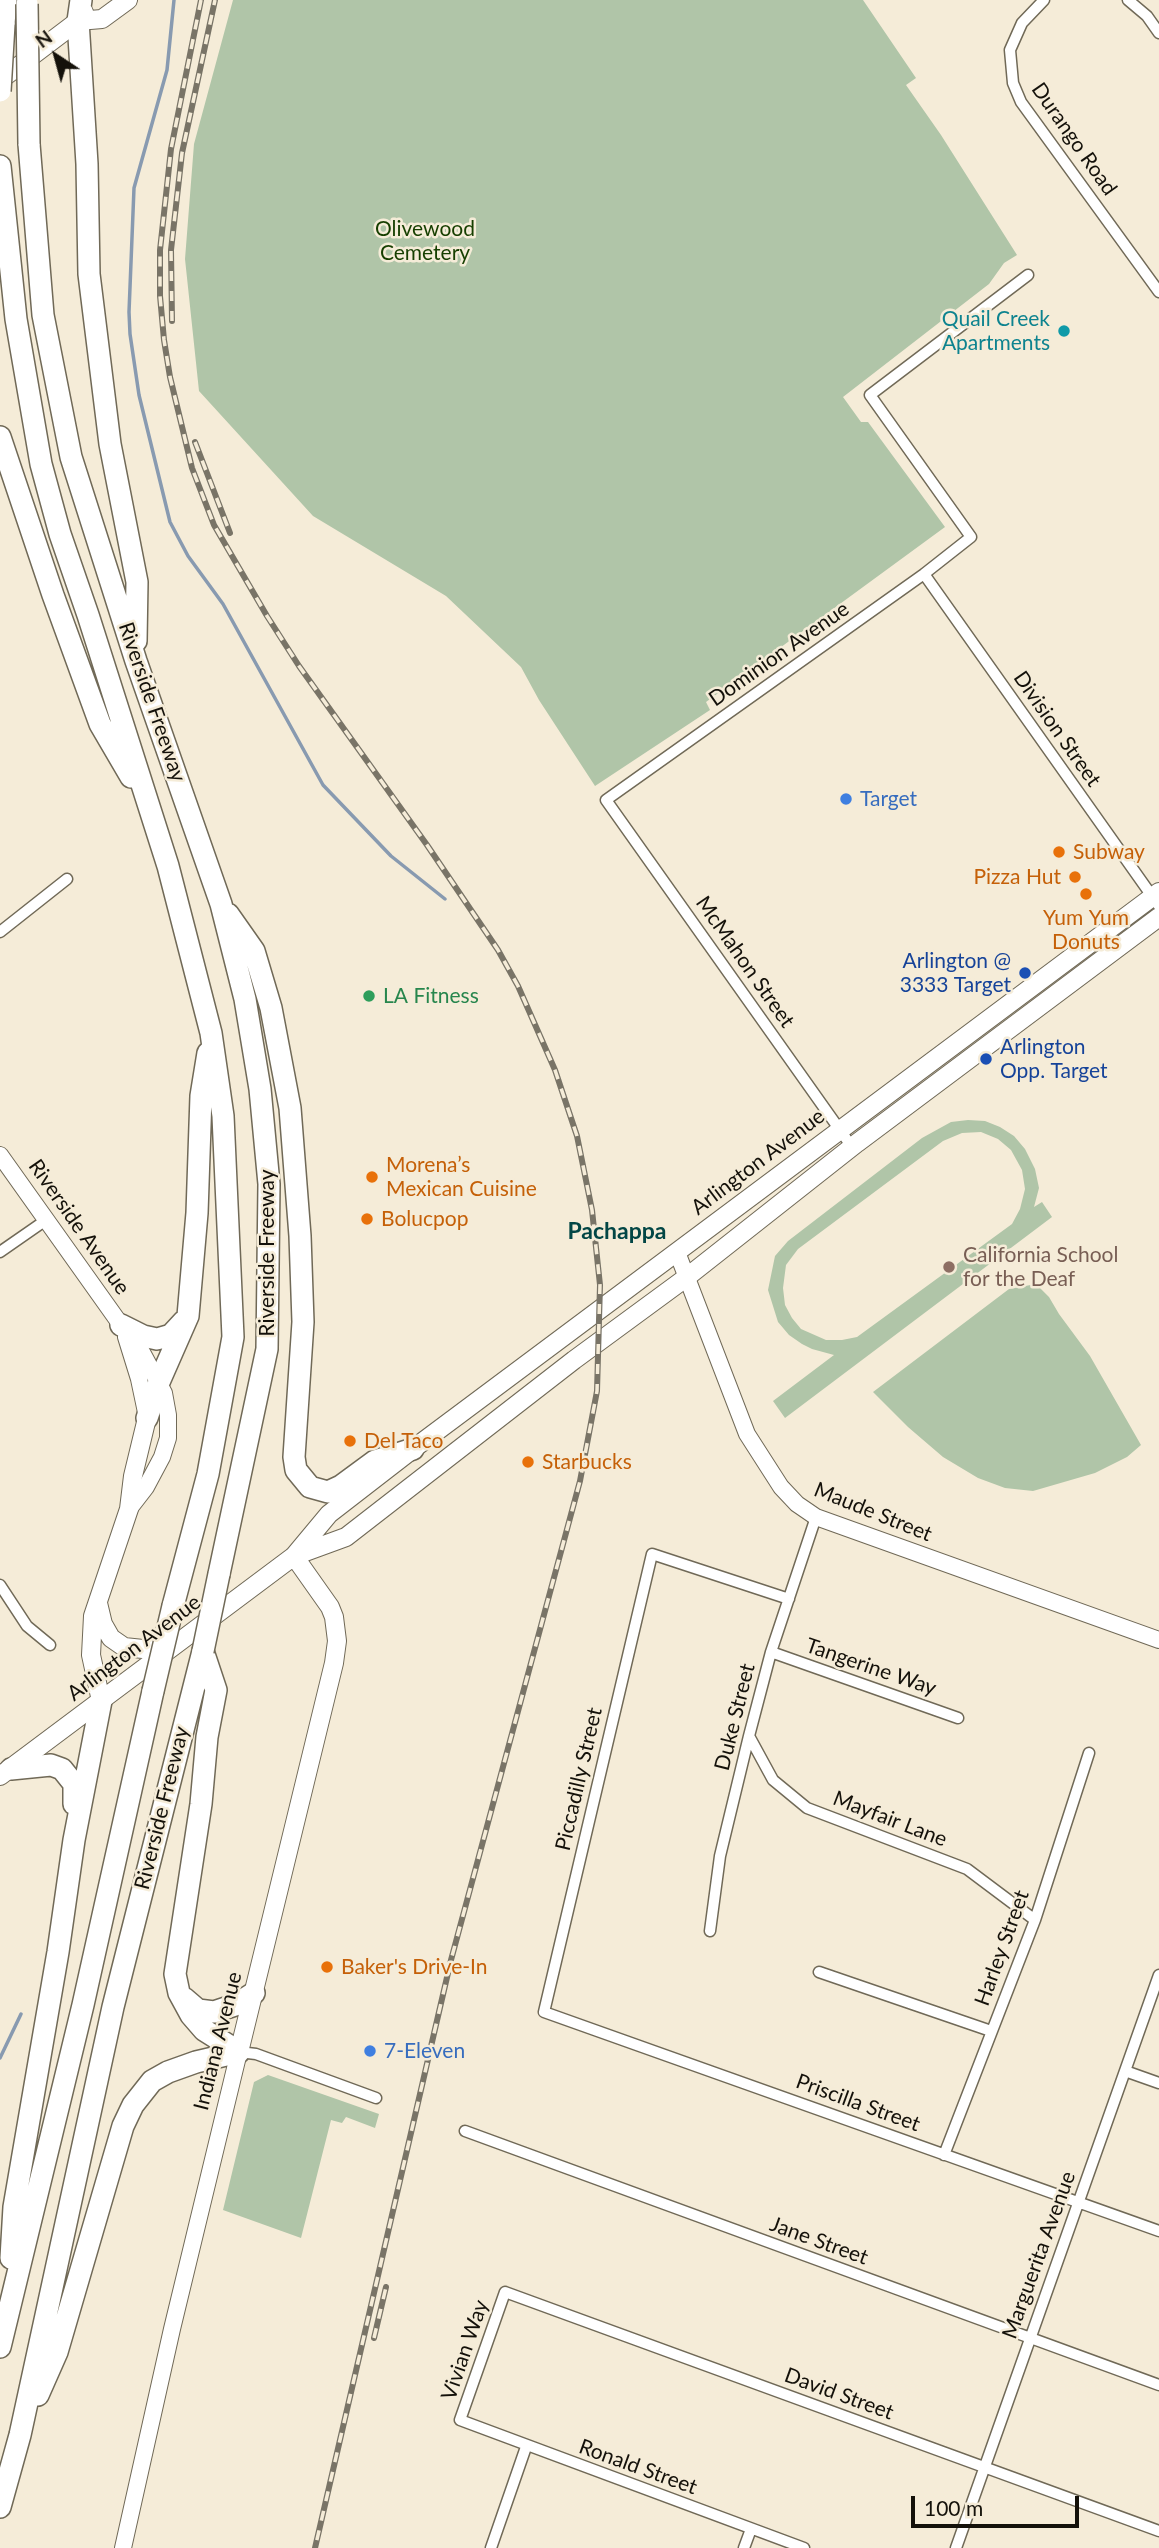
<!DOCTYPE html>
<html>
<head>
<meta charset="utf-8">
<style>
	body { margin:0 }
	#map { position:relative; width:1159px; height:2548px; overflow:hidden; background:#f5ecd8; font-family:Lato,sans-serif }
	canvas { display:block }
	.north { position:absolute; left:21px; top:21px; width:70px; height:70px; -webkit-text-stroke:5px #f5ecd8; paint-order:stroke; rotate:324deg; font-size:19px; font-weight:700; line-height:28px; text-align:center; color:#14110a }
	.north::after { content:''; display:block; margin:auto; width:24px; height:32px; background:#14110a; clip-path:polygon(50% 0,100% 100%,50% 72%,0 100%) }
	.scale { position:absolute; left:911px; top:2496px; width:168px; height:32px; box-sizing:border-box; border:4px solid #14110a; border-top:0; padding-left:9px; font-size:21px; line-height:24px; white-space:nowrap; color:#14110a; -webkit-text-stroke:5px #f5ecd8; paint-order:stroke }
</style>
</head>
<body>
<div id="map">
<canvas width="1159" height="2548"></canvas>
<div class="north">N</div>
<div class="scale">100 m</div>
</div>
<script>
const context = document.querySelector('canvas').getContext('2d');
context.lineJoin = 'round';
function paint(path, color) { context.fillStyle = color; context.fill(path, 'evenodd'); }
const toPath = rows => new Path2D(rows.map(r => 'M' + r).join(''));
function strokePath(path, color, width, dash) { context.strokeStyle = color; context.lineWidth = width; context.lineCap = dash ? 'butt' : 'round'; context.setLineDash(dash || []); context.stroke(path); }
function label(font, color, halo, rows, align = 'center') {
  context.font = font + ' Lato,sans-serif'; context.lineWidth = 5; context.setLineDash([]); context.textBaseline = 'middle'; context.strokeStyle = halo; context.fillStyle = color; for (const [text, x, y, turn = 0] of rows) {
    context.save(); context.translate(x, y); context.rotate((+turn || 0) * Math.PI / 180); context.textAlign = isNaN(turn) ? turn : align; if (halo) context.strokeText(text, 0, 0); context.fillText(text, 0, 0); context.restore();
  }
}
paint(toPath([
	[233,0,863,0,916,78,906,85,941,135,1017,255,1004,263,989,284,843,397,861,422,868,422,945,527,706,702,710,710,595,786,539,700,521,667,446,596,313,516,199,391,185,259,194,144],
	[968,1120,985,1121,1000,1127,1014,1136,1025,1149,1035,1169,1039,1188,1034,1207,1042,1202,1052,1217,785,1418,773,1401,834,1355,812,1349,802,1344,789,1335,778,1322,768,1290,775,1256,788,1241,922,1138,951,1122],
	[981,1132,998,1139,1011,1150,1022,1170,1025,1189,1020,1209,1012,1224,857,1337,842,1340,826,1340,801,1329,792,1318,785,1305,783,1288,786,1265,798,1249,943,1141,962,1133],
	[1036,1284,1049,1297,1059,1314,1090,1356,1141,1445,1127,1457,1095,1473,1033,1491,1005,1488,978,1478,943,1457,908,1427,873,1392,1009,1289],
	[268,2075,379,2114,375,2128,346,2117,342,2123,331,2120,301,2238,223,2210,254,2082]
]), '#b0c5a8');
strokePath(toPath([
	[174,0,167,70,134,188,129,312,130,334,139,395,170,522,188,556,223,604,323,785,391,856,445,899],
	[0,2058,21,2014]
]), '#889ab0', 3.5);
const street = toPath([
	[1044,0,1022,23,1010,50,1013,83,1021,102,1159,292],
	[1128,0,1147,16,1159,33],
	[924,574,1159,906],
	[0,932,67,879],
	[852,1147,606,800,924,574,971,537,870,395,1028,275],
	[0,1252,46,1220],
	[0,1585,27,1626,50,1645],
	[789,1599,652,1554,544,2012,1159,2231],
	[771,1652,958,1718],
	[749,1736,773,1780,807,1808,967,1869,1035,1920],
	[710,1931,720,1856,749,1736,771,1652,816,1517],
	[819,1972,991,2031],
	[239,2052,256,2054,376,2098],
	[1125,2071,1159,2083],
	[465,2131,1159,2385],
	[944,2155,1035,1920,1089,1753],
	[491,2548,526,2447],
	[744,2548,751,2529],
	[804,2548,460,2420,505,2292,1159,2531],
	[956,2548,1159,1975]
]);
const secondary = toPath([
	[0,1155,121,1325,137,1343,164,1393,168,1415,168,1438,162,1457,146,1487,129,1509],
	[677,1252,747,1434,781,1487,797,1504,816,1517,1159,1640],
	[126,1337,139,1379,147,1417],
	[123,2548,172,2329,239,2052]
]);
const primary = toPath([
	[78,21,102,19,128,0],
	[0,80,78,21,84,12],
	[294,1556,346,1537,574,1360,687,1277,857,1143,1159,917],
	[98,1603,103,1624,111,1638,124,1647,143,1649,175,1643],
	[101,1701,91,1655,93,1616,129,1509,133,1476,147,1418],
	[0,1776,294,1556,329,1514,413,1449,1159,892],
	[239,2052,334,1663,337,1641,334,1617,330,1607,294,1556]
]);
const highway = toPath([
	[81,0,78,21,87,164,89,274,110,444,137,582,136,641],
	[4,24,6,0],
	[29,144,43,315,71,457,136,661,221,904,245,999,260,1089,269,1184,267,1349,219,1574],
	[0,166,16,319,41,464,60,534,88,615,168,866,211,1033,223,1116,233,1337,208,1474,173,1606],
	[0,437,53,595,100,724,131,777],
	[228,914,254,951,271,1008,290,1108,300,1236,303,1322,294,1457,296,1470,310,1487,328,1492,341,1486,375,1461,413,1449],
	[121,1325,143,1336,157,1339,171,1335,184,1321],
	[147,1418,159,1382,188,1316,197,1213,201,1096,208,1053],
	[203,1651,216,1690,207,1737,201,1804,175,1974,179,1993,191,2015,204,2030,239,2052],
	[11,1769,51,1765,62,1769,74,1784,74,1804],
	[184,1998,198,2010,214,2012,235,2005,254,1993],
	[11,2258,14,2207,58,1952,74,1840,101,1701],
	[0,2347,83,2005,153,1691],
	[38,2395,57,2352,123,2126,133,2105,152,2081,168,2072,196,2062,239,2052],
	[0,2507,20,2435,113,2007,203,1651]
]);
strokePath(street, '#706957', 13);
strokePath(secondary, '#706957', 18);
strokePath(primary, '#706957', 20);
strokePath(highway, '#706957', 24);
strokePath(street, '#fff', 10);
strokePath(secondary, '#fff', 16);
strokePath(primary, '#fff', 18);
strokePath(highway, '#fff', 21);
const rail = toPath([
	[201,0,171,149,160,250,160,296,164,340,170,377,192,468,214,525,267,616,299,666,427,845,498,950,518,986,555,1070,577,1136,592,1210,600,1285,597,1391,580,1481,451,1960,315,2548],
	[172,321,171,250,182,153,215,0],
	[195,442,230,533],
	[374,2338,386,2287]
]);
strokePath(rail, '#797467', 6);
strokePath(rail, '#f5ecd8', 3.5, [10]);
const highwayBridge = toPath([
	[27,4,29,144],
	[0,91,4,24],
	[203,1651,219,1574],
	[153,1691,173,1606]
]);
strokePath(highwayBridge, '#706957', 24, []);
strokePath(highwayBridge, '#fff', 21);
for (const [x, y, r, color] of [
	[1064,331,7,"#0f9aa8"],
	[846,799,7,"#3f7fe0"],
	[1059,852,7,"#e8710a"],
	[1075,877,7,"#e8710a"],
	[1086,894,7,"#e8710a"],
	[1025,973,7,"#1a4fb4"],
	[369,996,7,"#2e9e5b"],
	[986,1059,7,"#1a4fb4"],
	[372,1177,7,"#e8710a"],
	[367,1219,7,"#e8710a"],
	[949,1267,7,"#8d6e63"],
	[350,1441,7,"#e8710a"],
	[528,1462,7,"#e8710a"],
	[327,1967,7,"#e8710a"],
	[370,2051,7,"#3f7fe0"]
]) { const dot = new Path2D(); dot.arc(x, y, r, 0, 2 * Math.PI); context.fillStyle = color; context.fill(dot); strokePath(dot, '#f5ecd8', 2.5); }
label('21px', '#14110a', '#f5ecd8', [
	["Durango Road",1074,139,55],
	["Dominion Avenue",779,654,-35],
	["Riverside Freeway",152,702,71],
	["Division Street",1057,729,55],
	["McMahon Street",745,962,55],
	["Arlington Avenue",758,1162,-37],
	["Riverside Avenue",79,1227,55],
	["Riverside Freeway",267,1253,-90],
	["Maude Street",873,1512,22],
	["Arlington Avenue",134,1648,-37],
	["Tangerine Way",871,1667,19],
	["Duke Street",735,1717,-76],
	["Piccadilly Street",579,1779,-77],
	["Riverside Freeway",162,1808,-76],
	["Mayfair Lane",890,1819,21],
	["Harley Street",1002,1948,-70],
	["Indiana Avenue",218,2041,-76],
	["Priscilla Street",858,2103,20],
	["Jane Street",819,2241,20],
	["Marguerita Avenue",1039,2255,-70],
	["Vivian Way",465,2350,-71],
	["David Street",839,2394,20],
	["Ronald Street",638,2467,20]
]);
label('21px', '#163f00', '#f5ecd8', [
	["Olivewood",425,229],
	["Cemetery",425,253]
]);
label('21px', '#0d838f', '#f5ecd8', [
	["Quail Creek",1050,319],
	["Apartments",1050,343]
], 'right');
label('21px', '#366cbe', '#f5ecd8', [
	["Target",860,799],
	["7-Eleven",384,2051]
], 'left');
label('21px', '#c56008', '#f5ecd8', [
	["Subway",1073,852],
	["Pizza Hut",1061,877,"right"],
	["Yum Yum",1086,918,"center"],
	["Donuts",1086,942,"center"],
	["Morena’s",386,1165],
	["Mexican Cuisine",386,1189],
	["Bolucpop",381,1219],
	["Del Taco",364,1441],
	["Starbucks",542,1462],
	["Baker's Drive-In",341,1967]
], 'left');
label('21px', '#164399', '#f5ecd8', [
	["Arlington @",1011,961],
	["3333 Target",1011,985],
	["Arlington",1000,1047,"left"],
	["Opp. Target",1000,1071,"left"]
], 'right');
label('21px', '#27864d', '#f5ecd8', [
	["LA Fitness",383,996]
], 'left');
label('21px', '#785e54', '#f5ecd8', [
	["California School",963,1255],
	["for the Deaf",963,1279]
], 'left');
label('bold 23px', '#024645', '#f5ecd8', [
	["Pachappa",617,1232]
]);
</script>
</body>
</html>
